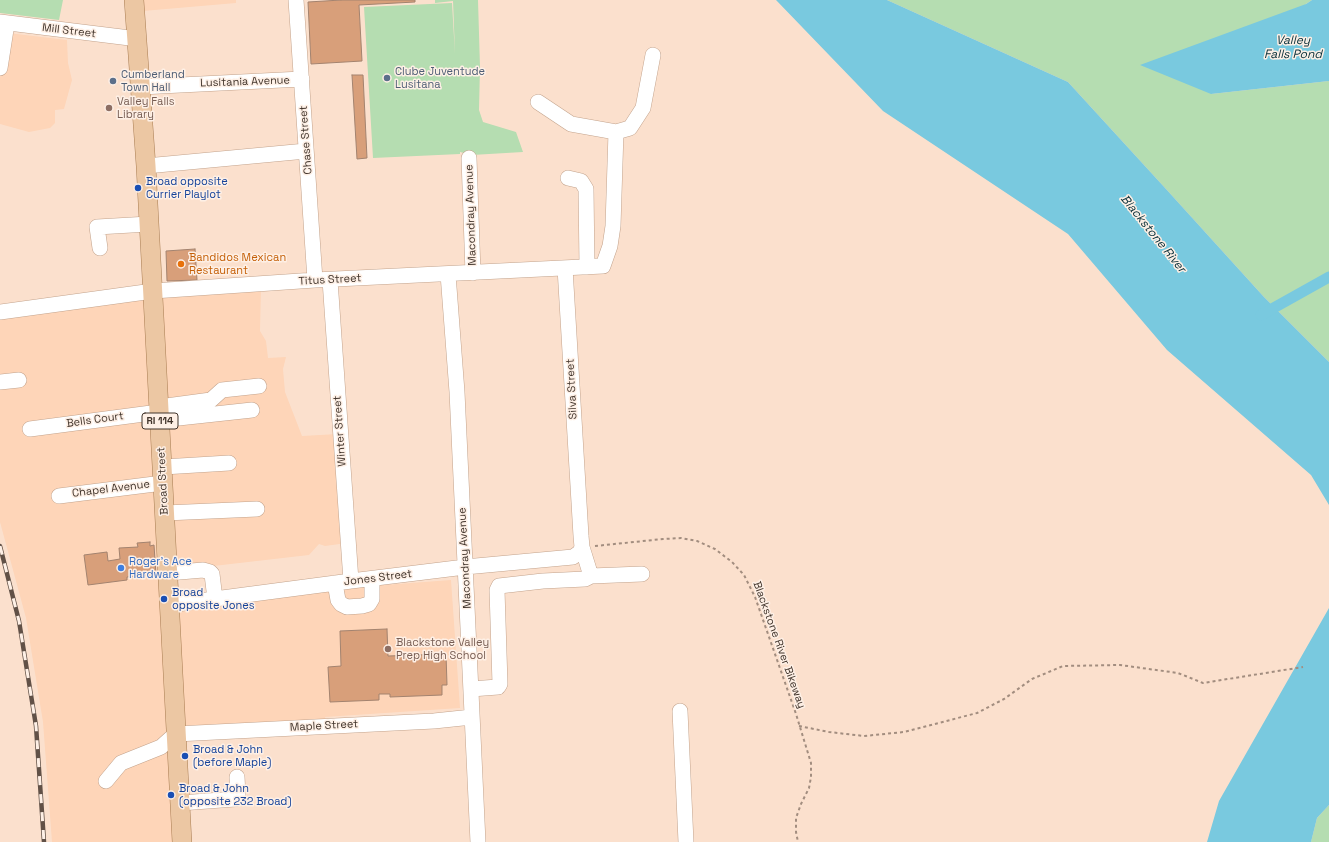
<!DOCTYPE html>
<html>
<head>
<meta charset="utf-8">
<style>
	body { margin:0 }
	canvas { display:block; background:#fbe0cd }
</style>
</head>
<body>
<canvas width="1329" height="842"></canvas>
<script>
const context = document.querySelector('canvas').getContext('2d');
context.lineJoin = 'round';
function paint(path, color) { context.fillStyle = color; context.fill(path, 'evenodd'); }
const toPath = rows => new Path2D(rows.map(r => 'M' + r).join(''));
function strokePath(path, color, width, dash) { context.strokeStyle = color; context.lineWidth = width; context.lineCap = dash ? 'butt' : 'round'; context.setLineDash(dash || []); context.stroke(path); }
function label(font, color, halo, rows, align = 'center') {
  context.font = font + ' "Space Grotesk",sans-serif'; context.lineWidth = 3; context.setLineDash([]); context.textBaseline = 'middle'; context.strokeStyle = halo; context.fillStyle = color; for (const [text, x, y, turn = 0] of rows) {
    context.save(); context.translate(x, y); context.rotate((+turn || 0) * Math.PI / 180); context.textAlign = isNaN(turn) ? turn : align; if (halo) context.strokeText(text, 0, 0); context.fillText(text, 0, 0); context.restore();
  }
}
paint(toPath([
	[143,0,236,0,236,3,143,11],
	[0,32,67,40,68,63,72,80,64,109,55,110,55,123,50,128,29,132,0,124],
	[261,288,260,331,266,341,268,358,286,357,283,369,285,392,302,436,338,434,347,543,325,546,319,544,309,555,170,571,169,601,451,580,460,708,325,717,327,725,179,734,183,842,52,842,43,722,26,618,0,522,0,308]
]), '#fed5b8');
paint(toPath([
	[0,0,63,0,59,20,0,13],
	[435,0,478,0,480,67,479,110,483,122,516,132,523,152,472,155,460,152,460,154,373,158,364,7,452,3,455,54,453,1,435,3],
	[887,0,1312,0,1306,4,1211,94,1329,81,1329,362,1264,297,1166,189,1068,82],
	[1329,805,1329,842,1311,842,1317,818]
]), '#b5ddb1');
paint(toPath([
	[776,0,887,0,1068,82,1166,189,1264,297,1329,362,1329,505,1311,475,1167,350,1068,234,883,111],
	[1312,0,1329,0,1329,81,1211,94,1140,65,1306,4],
	[1329,608,1329,805,1317,818,1311,842,1207,842,1219,801]
]), '#79c9df');
strokePath(toPath([
	[1261,315,1329,277]
]), '#79c9df', 11);
const building = toPath([
	[341,0,415,0,415,2,359,5,362,61,311,64,308,2,341,0],
	[352,75,363,75,367,158,357,159,352,75],
	[195,249,197,280,167,281,166,251,195,249],
	[150,542,150,546,154,545,156,575,127,577,127,580,88,585,84,555,107,552,108,561,120,559,119,548,138,547,137,543,150,542],
	[387,629,388,656,446,654,447,685,442,685,442,695,390,697,390,694,379,694,379,700,330,702,328,667,341,666,340,631,387,629]
]);
paint(building, '#d89f7a');
strokePath(building, '#a3836f', 1);
const minor = toPath([
	[296,0,315,280],
	[0,22,138,39],
	[0,68,7,23],
	[140,87,302,79],
	[616,132,630,128,643,108,653,55],
	[469,158,473,273],
	[146,166,306,151],
	[568,178,581,181,586,189,587,267],
	[100,248,97,227,149,224],
	[565,268,581,536,582,547,591,576],
	[448,274,457,392,478,842],
	[330,280,351,581],
	[0,312,153,291,315,280,603,266,610,246,613,226,616,132,571,124,538,102],
	[0,382,19,380],
	[159,407,211,400,222,390,259,386],
	[160,420,252,410],
	[30,429,159,412],
	[163,467,229,463],
	[59,496,163,483],
	[165,513,257,509],
	[168,573,203,570,210,572,212,574,215,599],
	[335,583,338,600,341,604,347,607,362,606,369,604,372,599,372,579],
	[169,605,351,581,465,567,573,557,580,552,582,547],
	[471,689,498,687,500,684,497,590,499,586,543,581,585,579,591,576,642,574],
	[680,711,686,842],
	[106,781,121,763,161,747,171,738,176,734,434,721,472,717],
	[180,803,235,799,238,795,237,777]
]);
const major = toPath([
	[134,0,146,166,182,842]
]);
strokePath(minor, '#c3a38c', 16);
strokePath(major, '#a87c51', 20);
strokePath(toPath([
	[595,546,663,539,681,538,697,541,715,549,732,562,744,575,755,597,796,714,811,763,811,777,809,788,801,804,796,818,796,832,798,842],
	[799,726,829,732,864,736,904,732,977,713,1004,699,1032,679,1063,666,1120,665,1178,673,1203,683,1303,667]
]), '#a28d7f', 2, [3, 3]);
strokePath(minor, '#fff', 15);
strokePath(major, '#ecc7a3', 19);
const rail = toPath([
	[0,546,19,621,36,726,44,842]
]);
strokePath(rail, '#615147', 4.5);
strokePath(rail, '#fef0e6', 3, [9]);
for (const [x, y, r, color] of [
	[387,78,4,"#5c6f8a"],
	[113,81,4,"#5c6f8a"],
	[109,108,4,"#8d6e63"],
	[138,188,4,"#1a4fb4"],
	[181,264,4,"#e8710a"],
	[121,568,4,"#3f7fe0"],
	[164,599,4,"#1a4fb4"],
	[388,649,4,"#8d6e63"],
	[185,756,4,"#1a4fb4"],
	[171,795,4,"#1a4fb4"]
]) { const dot = new Path2D(); dot.arc(x, y, r, 0, 2 * Math.PI); context.fillStyle = color; context.fill(dot); strokePath(dot, '#fef0e6', 1.5); }
for (const [x, y, w] of [
	[160,421,36]
]) { const box = new Path2D(); box.roundRect(x - w / 2, y - 8, w, 16, 3); context.fillStyle = '#fef0e6'; context.fill(box); strokePath(box, '#41342b', 1); }
label('bold 10px', '#41342b', null, [
	["RI 114",160,421]
]);
label('11px', '#41342b', '#fef0e6', [
	["Mill Street",69,31,7],
	["Lusitania Avenue",245,82,-2],
	["Chase Street",306,140,-94],
	["Macondray Avenue",471,215,-92],
	["Titus Street",330,280,-3],
	["Silva Street",572,389,-93],
	["Bells Court",95,420,-8],
	["Winter Street",340,431,-94],
	["Broad Street",163,481,-93],
	["Chapel Avenue",111,489,-7],
	["Macondray Avenue",465,558,-93],
	["Jones Street",378,578,-7],
	["Blackstone River Bikeway",779,645,70],
	["Maple Street",324,726,-3]
]);
label('11px', '#4e5e75', '#fef0e6', [
	["Clube Juventude",395,72],
	["Lusitana",395,85],
	["Cumberland",121,75],
	["Town Hall",121,88]
], 'left');
label('11px', '#785e54', '#fef0e6', [
	["Valley Falls",117,102],
	["Library",117,115],
	["Blackstone Valley",396,643],
	["Prep High School",396,656]
], 'left');
label('11px', '#164399', '#fef0e6', [
	["Broad opposite",146,182],
	["Currier Playlot",146,195],
	["Broad",172,593],
	["opposite Jones",172,606],
	["Broad & John",193,750],
	["(before Maple)",193,763],
	["Broad & John",179,789],
	["(opposite 232 Broad)",179,802]
], 'left');
label('11px', '#c56008', '#fef0e6', [
	["Bandidos Mexican",189,258],
	["Restaurant",189,271]
], 'left');
label('11px', '#366cbe', '#fef0e6', [
	["Roger's Ace",129,562],
	["Hardware",129,575]
], 'left');
label('italic 12px', '#072f39', '#fef0e6', [
	["Valley",1293,41],
	["Falls Pond",1293,55],
	["Blackstone River",1153,234,51]
]);
</script>
</body>
</html>
